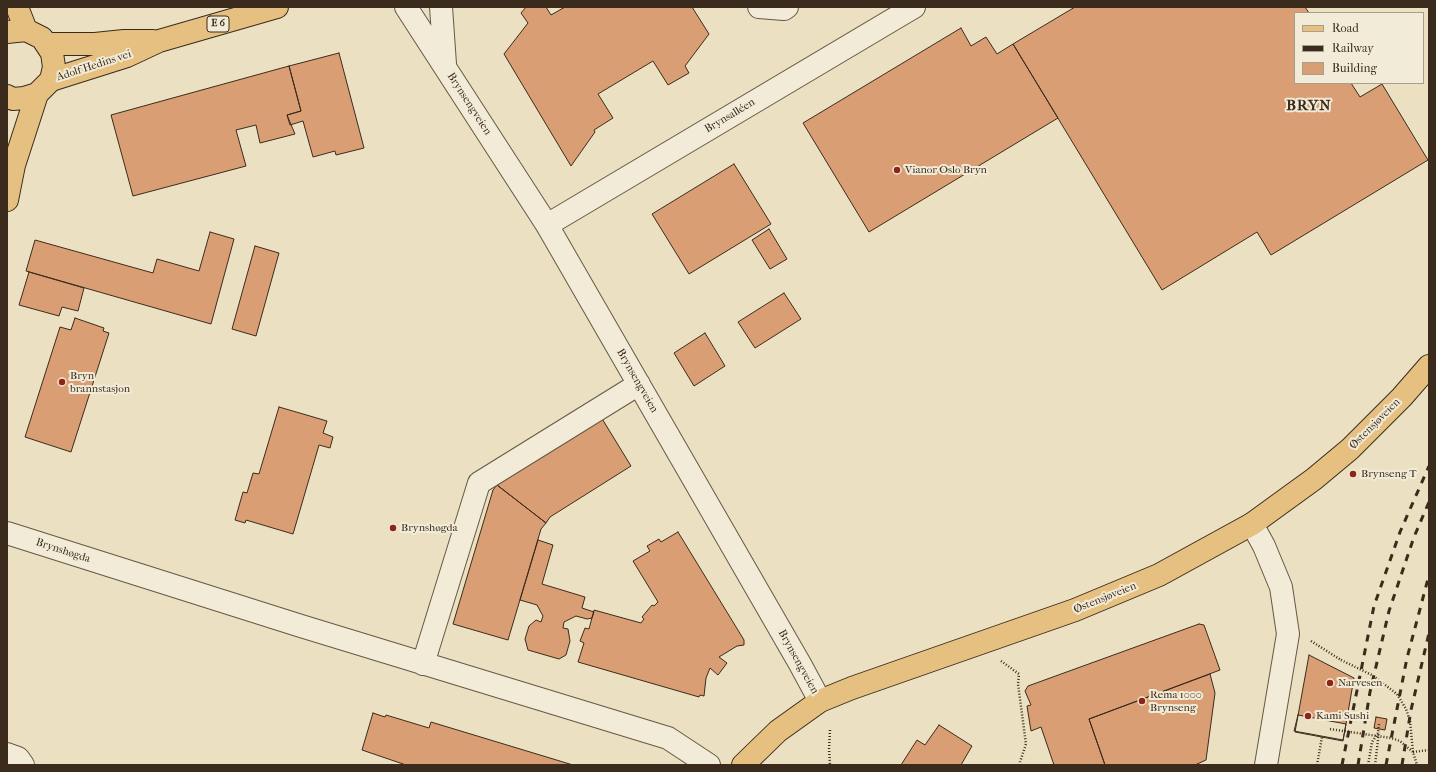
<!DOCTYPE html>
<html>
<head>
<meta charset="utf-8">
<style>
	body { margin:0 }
	#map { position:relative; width:1436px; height:772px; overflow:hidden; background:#ebe0c1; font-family:"IM FELL French Canon",serif }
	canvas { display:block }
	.frame { position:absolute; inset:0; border:8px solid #3b2b1c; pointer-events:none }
	.legend { position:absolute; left:1294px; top:12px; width:130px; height:72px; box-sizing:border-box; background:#f2ebd7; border:1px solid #a99e8c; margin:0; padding:5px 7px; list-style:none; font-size:12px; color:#3b2b1c }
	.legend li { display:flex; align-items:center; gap:8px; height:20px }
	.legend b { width:20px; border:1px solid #a99e8c }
</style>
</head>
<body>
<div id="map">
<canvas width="1436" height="772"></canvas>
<div class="frame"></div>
<ul class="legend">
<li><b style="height:5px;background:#e6c080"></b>Road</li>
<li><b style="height:5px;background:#3b2b1c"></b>Railway</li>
<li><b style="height:11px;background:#da9e75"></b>Building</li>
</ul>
</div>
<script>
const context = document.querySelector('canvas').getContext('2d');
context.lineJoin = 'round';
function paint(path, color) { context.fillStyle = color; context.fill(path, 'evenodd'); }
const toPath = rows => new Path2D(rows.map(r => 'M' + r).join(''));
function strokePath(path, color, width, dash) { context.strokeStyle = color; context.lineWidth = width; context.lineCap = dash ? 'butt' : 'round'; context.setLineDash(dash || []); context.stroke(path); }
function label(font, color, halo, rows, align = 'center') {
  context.font = font + ' "IM FELL French Canon",serif'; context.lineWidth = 4; context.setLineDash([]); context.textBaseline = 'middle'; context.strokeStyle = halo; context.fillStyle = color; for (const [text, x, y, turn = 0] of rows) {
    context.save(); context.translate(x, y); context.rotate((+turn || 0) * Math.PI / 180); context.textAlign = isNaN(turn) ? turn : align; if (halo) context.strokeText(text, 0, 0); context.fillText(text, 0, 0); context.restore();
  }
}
const building = toPath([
	[526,7,546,7,551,15,565,7,692,7,709,34,685,66,689,73,668,85,653,61,598,94,613,118,594,130,595,132,571,166,504,54,528,23,521,13,526,7],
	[1075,7,1305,7,1309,13,1295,13,1295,83,1351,83,1360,97,1382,84,1428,160,1271,255,1257,232,1162,290,1013,44,1075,7],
	[961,28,971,46,986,37,997,54,1013,44,1058,118,869,232,803,123,961,28],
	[339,53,364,148,336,155,335,151,313,157,303,121,290,125,287,115,301,111,289,66,339,53],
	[289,66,301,111,287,115,295,134,260,143,256,125,236,130,246,166,133,196,111,115,289,66],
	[734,164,771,224,689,274,652,214,734,164],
	[769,229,787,259,770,269,752,240,769,229],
	[210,232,234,239,211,324,26,271,35,240,153,273,157,259,199,271,210,232],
	[255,246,279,253,256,336,232,329,255,246],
	[29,272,84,288,78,311,62,307,59,316,19,305,29,272],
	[784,293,801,319,755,348,738,322,784,293],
	[75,318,104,328,103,331,109,333,71,452,25,437,60,327,71,330,75,318],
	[705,333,725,366,694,386,674,353,705,333],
	[279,407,327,421,323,433,333,437,330,448,319,445,293,534,246,520,245,523,235,520,243,492,247,493,253,473,259,474,279,407],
	[601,417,631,466,550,517,546,523,497,485,500,481,601,417],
	[497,485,546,523,541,529,508,640,453,624,493,490,497,485],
	[678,532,744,640,744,645,737,646,719,657,727,663,718,675,710,668,706,678,704,696,700,695,699,697,578,662,584,643,580,641,585,628,589,629,594,610,641,623,644,619,642,617,652,605,654,606,658,602,633,561,650,551,647,546,659,539,661,542,678,532],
	[538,540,553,545,542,584,585,597,582,608,594,612,592,618,587,619,576,616,564,622,563,628,568,629,570,641,566,655,559,659,528,650,525,639,529,626,536,620,541,622,543,616,537,605,520,600,538,540],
	[1199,624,1204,625,1220,670,1089,719,1105,765,1054,765,1041,727,1031,731,1027,706,1031,705,1025,691,1028,686,1199,624],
	[1309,655,1354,678,1343,741,1295,732,1309,655],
	[1210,674,1215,693,1206,760,1195,765,1105,765,1089,719,1210,674],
	[373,713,385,717,386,715,429,728,431,722,573,765,406,765,362,750,373,713],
	[1298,715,1346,724,1343,740,1294,731,1298,715],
	[1376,717,1387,719,1385,730,1374,728,1376,717],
	[939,725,972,746,961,765,901,765,917,740,925,745,939,725]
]);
paint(building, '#da9e75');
strokePath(building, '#3b2b1c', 1);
const minor = toPath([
	[406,7,547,225,800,664,820,701],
	[441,7,445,64],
	[759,7,784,9,787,7],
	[547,225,914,7],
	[1252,524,1264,546,1281,587,1288,634,1266,765],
	[7,533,301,626,668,738,709,765],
	[423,664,479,483,639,384],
	[7,754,18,758,23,765]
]);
const major = toPath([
	[17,7,26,30],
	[7,32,26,30,42,38,52,53,54,67,51,80,37,94,24,98,13,99,7,96],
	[7,200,14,165,37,94],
	[743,765,778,731,820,701,852,688,1075,610,1159,575,1252,524,1314,479,1350,449,1402,397,1429,366]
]);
const highway = toPath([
	[48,44,95,44,124,41,153,41],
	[51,80,127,56,159,41,277,7]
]);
strokePath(minor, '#675845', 24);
strokePath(major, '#3b2b1c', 24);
strokePath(highway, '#3b2b1c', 24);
strokePath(toPath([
	[1311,641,1341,660],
	[1001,661,1019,674,1018,684,1026,744,1019,765],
	[830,730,829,749,830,765],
	[1413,752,1429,750],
	[1317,765,1322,737],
	[1368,765,1372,742,1378,733,1379,724],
	[1375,765,1379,732]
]), '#3b2b1c', 2.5, [1, 2]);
strokePath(minor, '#f2ebd7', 22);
strokePath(major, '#e6c080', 22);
strokePath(highway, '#e6c080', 22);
strokePath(toPath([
	[1342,765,1374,606,1400,532,1429,466],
	[1358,765,1370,692,1389,611,1414,537,1429,502],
	[1386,765,1407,658,1429,575],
	[1402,765,1411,710,1429,633]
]), '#3b2b1c', 3, [7, 7]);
strokePath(toPath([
	[1341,660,1372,675,1397,694,1406,709,1410,721,1413,752],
	[1330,729,1391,738,1400,741,1413,752,1417,765]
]), '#3b2b1c', 2.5, [1, 2]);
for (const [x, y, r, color] of [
	[897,170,4,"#8f2418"],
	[62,382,4,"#8f2418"],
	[1353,474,4,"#8f2418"],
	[393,528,4,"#8f2418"],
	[1330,683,4,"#8f2418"],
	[1142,701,4,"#8f2418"],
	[1308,716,4,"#8f2418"]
]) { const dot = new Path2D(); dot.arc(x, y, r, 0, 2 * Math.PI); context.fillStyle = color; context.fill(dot); strokePath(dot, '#f2ebd7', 1.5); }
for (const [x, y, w] of [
	[218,24,22]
]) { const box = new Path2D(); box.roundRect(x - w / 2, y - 8, w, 16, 3); context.fillStyle = '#f2ebd7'; context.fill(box); strokePath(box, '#3b2b1c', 1); }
label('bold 10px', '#3b2b1c', null, [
	["E 6",218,24]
]);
label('11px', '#3b2b1c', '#f2ebd7', [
	["Adolf Hedins vei",94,66,-18],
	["Brynsengveien",469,104,57],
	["Brynsalléen",730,116,-31],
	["Brynsengveien",637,381,60],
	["Østensjøveien",1375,424,-45],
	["Brynshøgda",63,551,18],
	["Østensjøveien",1105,598,-22],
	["Brynsengveien",798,662,61]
]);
label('11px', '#3b2b1c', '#f2ebd7', [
	["Vianor Oslo Bryn",905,170],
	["Bryn",70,376],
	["brannstasjon",70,389],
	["Brynseng T",1361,474],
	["Brynshøgda",401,528],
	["Narvesen",1338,683],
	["Rema 1000",1150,695],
	["Brynseng",1150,708],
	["Kami Sushi",1316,716]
], 'left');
context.letterSpacing = '1px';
label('bold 15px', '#3b2b1c', '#f2ebd7', [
	["BRYN",1309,106]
]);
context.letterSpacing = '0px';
</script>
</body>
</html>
